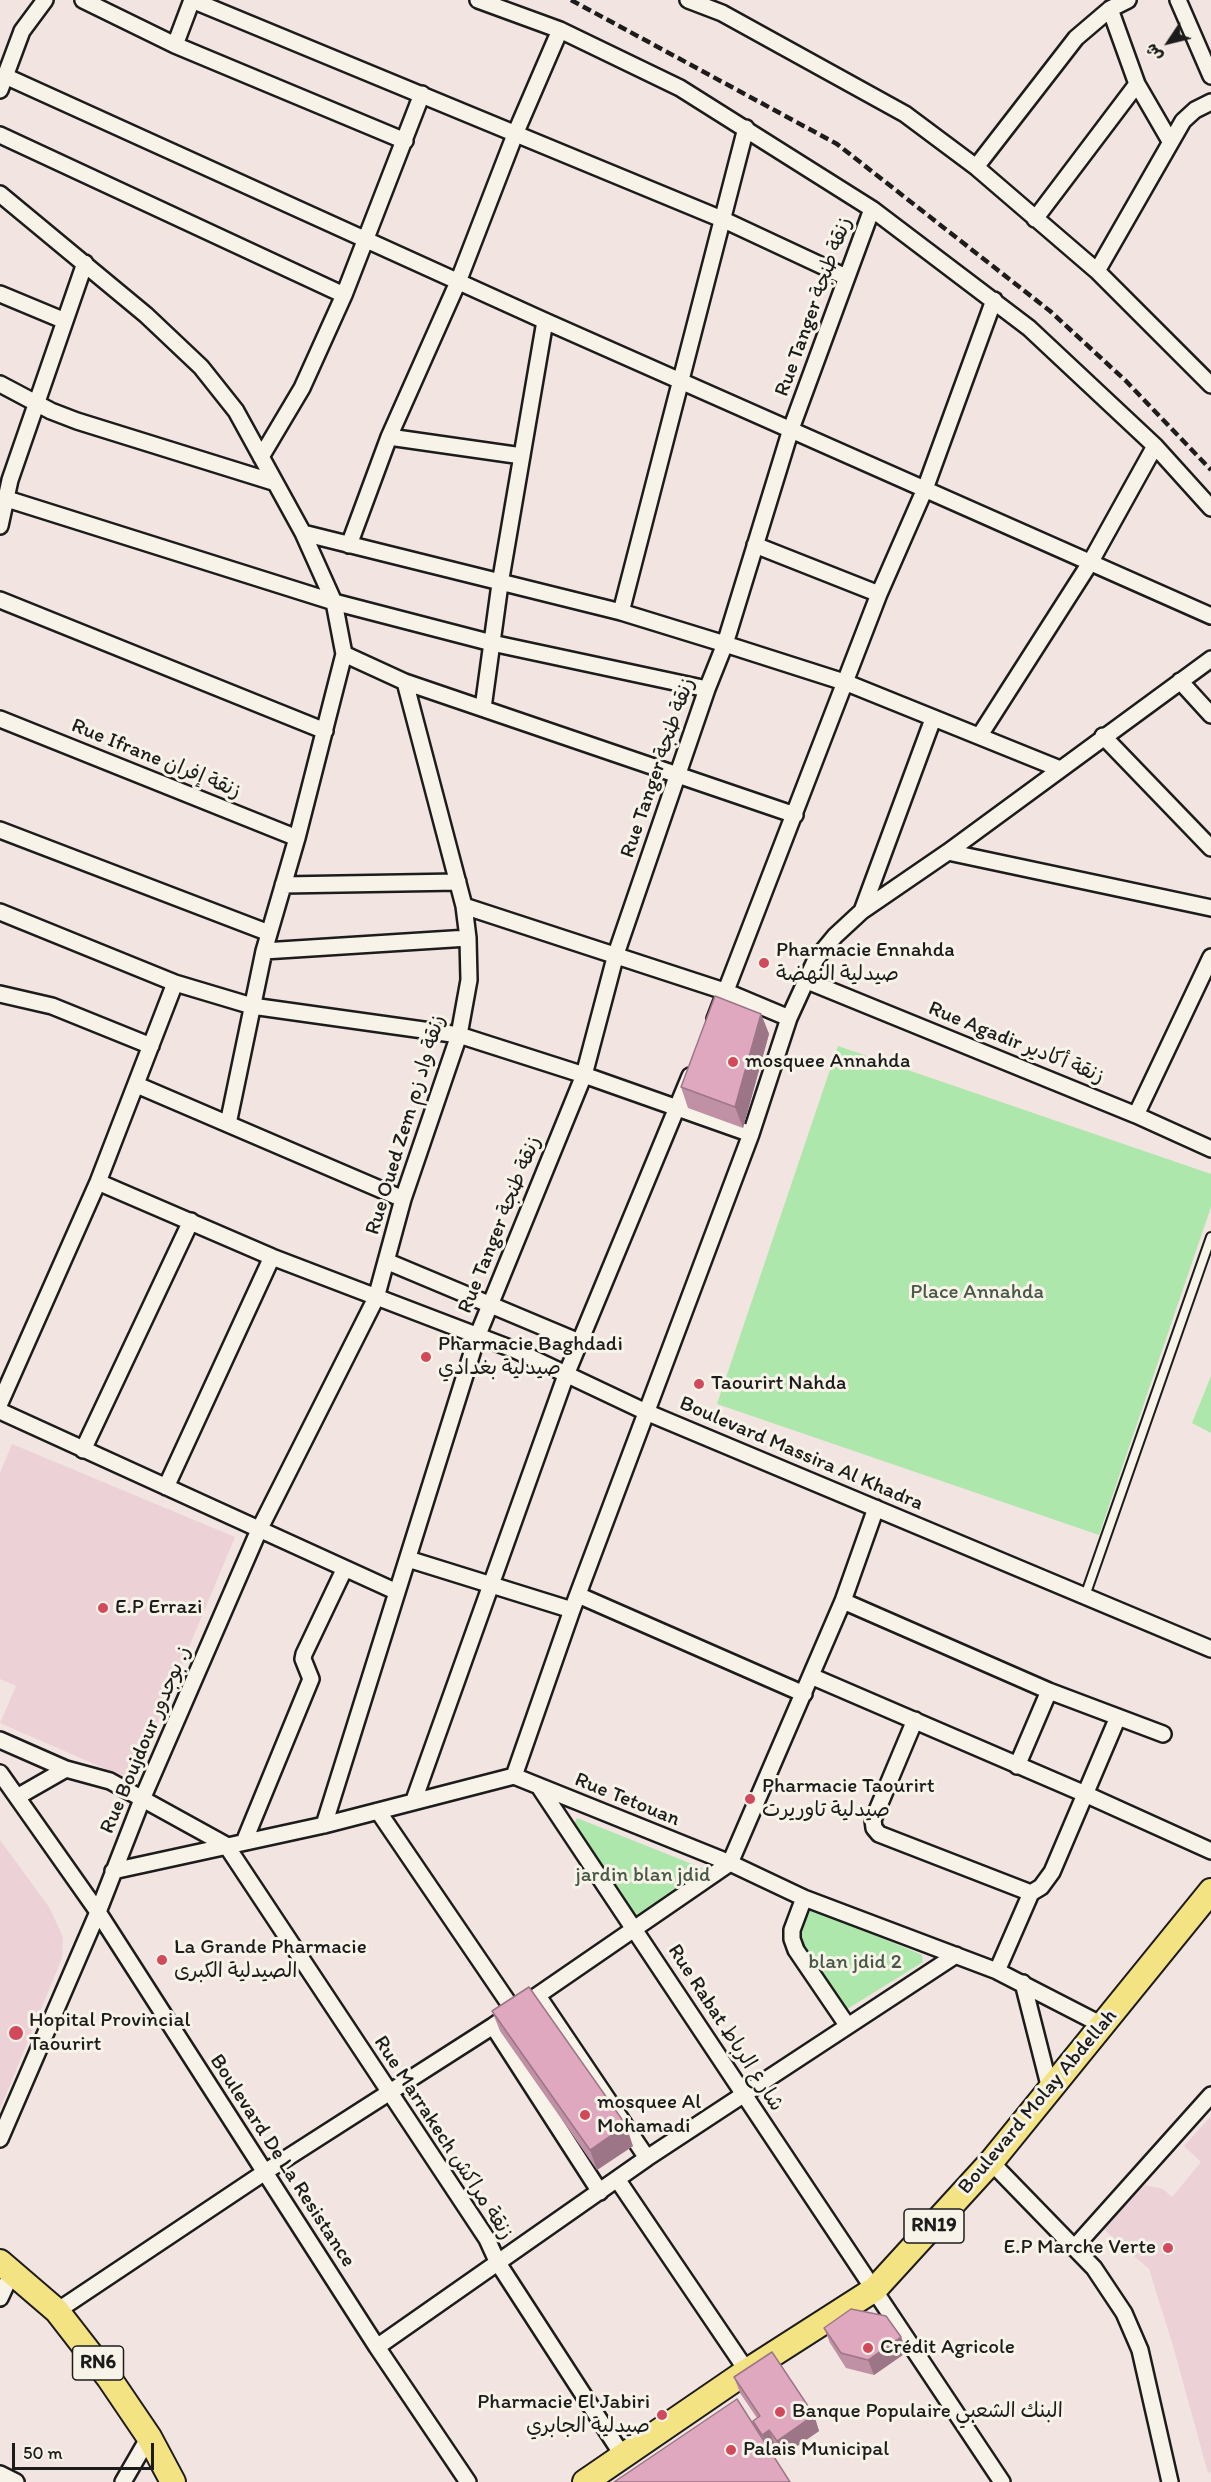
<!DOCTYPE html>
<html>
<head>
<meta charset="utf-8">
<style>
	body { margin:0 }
	#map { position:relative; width:1211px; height:2482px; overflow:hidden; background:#f2e4e0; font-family:Itim,"Playpen Sans Arabic",sans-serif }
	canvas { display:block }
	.north { position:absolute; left:1139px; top:12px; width:60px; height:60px; -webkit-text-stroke:4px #f7f3e8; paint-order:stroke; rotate:235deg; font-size:16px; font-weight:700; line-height:24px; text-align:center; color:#1c1c1c }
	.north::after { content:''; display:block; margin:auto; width:21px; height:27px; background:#1c1c1c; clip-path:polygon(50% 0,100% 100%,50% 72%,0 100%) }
	.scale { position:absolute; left:12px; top:2443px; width:142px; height:27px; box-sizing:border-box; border:3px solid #1c1c1c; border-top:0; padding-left:8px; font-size:18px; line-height:21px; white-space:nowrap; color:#1c1c1c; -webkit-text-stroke:4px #f7f3e8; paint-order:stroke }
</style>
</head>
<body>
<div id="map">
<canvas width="1211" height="2482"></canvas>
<div class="north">ش</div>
<div class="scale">50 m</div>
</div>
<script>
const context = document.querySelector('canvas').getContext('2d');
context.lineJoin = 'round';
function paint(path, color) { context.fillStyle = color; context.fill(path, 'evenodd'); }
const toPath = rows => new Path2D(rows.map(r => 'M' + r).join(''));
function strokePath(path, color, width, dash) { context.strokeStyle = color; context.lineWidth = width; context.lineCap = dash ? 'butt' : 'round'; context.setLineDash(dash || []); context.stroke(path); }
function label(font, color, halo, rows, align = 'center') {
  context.font = font + ' Itim,"Playpen Sans Arabic",sans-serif'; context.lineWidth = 6; context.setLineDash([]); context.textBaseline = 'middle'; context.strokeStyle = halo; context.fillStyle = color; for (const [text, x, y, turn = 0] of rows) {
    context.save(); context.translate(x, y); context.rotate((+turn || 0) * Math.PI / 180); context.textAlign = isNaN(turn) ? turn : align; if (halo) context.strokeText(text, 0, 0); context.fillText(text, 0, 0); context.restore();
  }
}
paint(toPath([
	[12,1444,235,1537,133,1781,0,1723,16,1686,0,1679,0,1473],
	[0,1840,49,1907,63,1937,62,1958,0,2109],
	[1211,2116,1211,2472,1208,2473,1173,2346,1149,2269,1101,2227,1145,2185,1163,2189,1172,2197,1201,2162,1184,2146]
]), '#ecd2d6');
paint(toPath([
	[838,1046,1211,1174,1211,1207,1099,1535,717,1404],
	[1211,1376,1211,1433,1192,1423],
	[577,1818,702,1868,701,1871,635,1916,573,1826],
	[812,1908,922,1955,923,1962,844,2011,795,1939]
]), '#aee7ac');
const lane = toPath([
	[1085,1596,1211,1237]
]);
const street = toPath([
	[83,0,175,45,405,141],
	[478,0,560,30,680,88,872,209,1029,328,1155,446,1211,508],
	[688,0,722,13,905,114,976,167,1097,271,1211,385],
	[1178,0,1211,76],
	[1110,9,1137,84,1170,141],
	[175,45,192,0,724,220,846,277],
	[5,76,545,321,1211,616],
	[0,90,22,31,45,0],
	[0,135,344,295],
	[976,167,1076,38,1110,9,1128,0],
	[0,194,146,315,201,367,236,411,303,533,334,602,344,654,297,838,264,951,228,1124],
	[1035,219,1137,84],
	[1097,271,1183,121,1195,110,1211,102],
	[0,294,65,321],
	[0,384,51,411,77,421,273,482],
	[389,437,522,456],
	[261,457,302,388,344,295,422,94],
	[7,499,334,602,492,643,707,689],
	[0,526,10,480,85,263],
	[303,533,621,612,725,644,847,683,1060,769],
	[349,545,389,437,458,282,516,132,560,30],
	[755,545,879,594],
	[0,600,325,731],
	[621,612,746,128],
	[344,654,405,682,795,815],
	[1180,681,1211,715],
	[483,708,500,584,545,321],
	[0,719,297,838],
	[980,735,1090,563,1155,446],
	[1103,736,1211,848],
	[0,830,269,933],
	[948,852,1211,908],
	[283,885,458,882],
	[464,906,727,992,789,1018],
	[862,911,933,719],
	[0,912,175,983,252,1006,459,1035,584,1075,751,1134],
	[264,951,468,938],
	[805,980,1136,1115,1211,1149],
	[0,994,52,1006,151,1046],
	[715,1019,879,594,925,489,994,300],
	[137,1085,403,1199],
	[1136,1115,1211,957],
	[98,1182,272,1257,515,1350,646,1412,1211,1649],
	[386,1261,579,1342],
	[0,1403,98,1182,175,983],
	[0,1411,397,1592],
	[83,1450,191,1221],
	[166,1487,272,1257],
	[408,1559,572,1610],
	[578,1595,804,1694],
	[843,1601,1049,1691,1163,1734],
	[811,1676,1085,1794,1211,1851],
	[915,1720,873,1820,874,1828,879,1834,1031,1893],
	[0,1740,66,1769,110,1781,226,1845,487,2239,498,2263,623,2456],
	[1017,1766,1049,1691],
	[0,1773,98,1912,377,2347,468,2482],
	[514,1776,572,1610,751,1134,789,1018,816,959,835,936,862,911,948,852,1211,659],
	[540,1788,1002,2482],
	[17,1797,66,1769],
	[414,1800,566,1375,690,1076],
	[378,1811,514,2011],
	[324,1825,477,1337,584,1075,616,954,707,689,725,644,791,429,872,209],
	[244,1842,311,1679,303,1659,304,1654,344,1570],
	[113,1871,324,1825,514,1776,730,1863,804,1898,997,1971,1102,2025],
	[804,1898,792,1930,792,1939,796,1950,847,2025],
	[997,1971,1031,1893,1041,1887,1052,1872,1118,1717],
	[1023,1983,1050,2089],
	[538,1996,647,2158],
	[493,2026,600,2192],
	[0,2139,98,1912,143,1797,259,1530,376,1298,403,1199,459,1035,469,980,468,938,464,906,405,682],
	[991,2162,1094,2268,1124,2313,1140,2350,1170,2482],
	[617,2179,747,2371],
	[1074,2248,1211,2095],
	[0,2298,12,2272],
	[57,2311,265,2172,493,2026,730,1863,843,1601,876,1508],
	[377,2347,647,2158,956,1955],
	[0,2474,16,2482],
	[123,2482,149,2437]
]);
const primary = toPath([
	[0,2262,57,2311,109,2378,149,2437,173,2482],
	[585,2482,747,2371,875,2289,991,2162,1211,1891]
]);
strokePath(lane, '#1c1c1c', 12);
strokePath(street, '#1c1c1c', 20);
strokePath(primary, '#1c1c1c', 28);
strokePath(lane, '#f7f3e8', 8);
strokePath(street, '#f7f3e8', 15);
strokePath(primary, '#f4e382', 24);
strokePath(toPath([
	[571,0,837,144,1050,311,1126,381,1211,470]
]), '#1c1c1c', 4.5, [9, 4.5]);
paint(toPath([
	[761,1014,769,1034,743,1128,688,1108,681,1087],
	[492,2011,633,2146,597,2170,500,2031],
	[824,2328,901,2337,907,2352,874,2375,846,2368,830,2343],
	[734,2377,814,2415,819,2431,783,2456,775,2445,769,2449,755,2426,753,2421,757,2418,740,2393]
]), '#c090a4');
paint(toPath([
	[761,1014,769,1034,743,1128,735,1107],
	[626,2125,633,2146,597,2170,590,2150],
	[901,2337,907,2352,874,2375,868,2360],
	[814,2415,819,2431,783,2456,777,2441],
	[769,2430,775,2445,768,2450,762,2435]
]), '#9c7686');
const building = toPath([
	[715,996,761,1014,735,1107,681,1087,715,996],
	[529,1987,626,2125,590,2150,492,2011,529,1987],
	[851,2309,886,2316,901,2337,868,2360,841,2353,824,2328,851,2309],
	[772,2352,814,2415,777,2441,769,2430,762,2435,753,2421,760,2416,734,2377,772,2352],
	[737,2399,790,2482,614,2482,737,2399]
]);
paint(building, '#dfa8bf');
strokePath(building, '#9c7686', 1.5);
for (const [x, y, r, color] of [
	[764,963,6,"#d1495b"],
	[733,1062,6,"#d1495b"],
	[426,1357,6,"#d1495b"],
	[699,1384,6,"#d1495b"],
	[103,1608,6,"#d1495b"],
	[750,1799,6,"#d1495b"],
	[162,1960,6,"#d1495b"],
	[16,2033,8,"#d1495b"],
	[585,2115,6,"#d1495b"],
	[1168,2248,6,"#d1495b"],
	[868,2348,6,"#d1495b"],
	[780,2412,6,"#d1495b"],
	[662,2415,6,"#d1495b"],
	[731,2450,6,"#d1495b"]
]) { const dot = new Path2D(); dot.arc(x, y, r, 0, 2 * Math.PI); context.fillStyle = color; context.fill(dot); strokePath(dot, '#f7f3e8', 2); }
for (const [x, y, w] of [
	[934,2226,60],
	[98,2363,51]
]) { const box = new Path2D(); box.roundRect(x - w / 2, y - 17, w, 34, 4.5); context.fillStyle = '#f7f3e8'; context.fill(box); strokePath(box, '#1c1c1c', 1.5); }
label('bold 20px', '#1c1c1c', null, [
	["RN19",934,2226],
	["RN6",98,2363]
]);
label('21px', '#1c1c1c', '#f7f3e8', [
	["Rue Tanger زنقة طنجة",814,307,-70],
	["Rue Ifrane زنقة إفران",156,759,22],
	["Rue Tanger زنقة طنجة",658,768,-71],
	["Rue Agadir زنقة أكادير",1016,1043,22],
	["Rue Oued Zem زنقة واد زم",406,1125,-73],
	["Rue Tanger زنقة طنجة",500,1225,-68],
	["Boulevard Massira Al Khadra",801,1454,23],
	["Rue Boujdour ز. بوجدور",146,1740,-67],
	["Rue Tetouan",627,1800,22],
	["Rue Rabat شارع الرباط",725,2028,57],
	["Boulevard Molay Abdellah",1038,2102,-50],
	["Rue Marrakech زنقة مراكش",443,2138,57],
	["Boulevard De La Resistance",282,2161,57]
]);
label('21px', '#1c1c1c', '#f7f3e8', [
	["Pharmacie Ennahda",776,951],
	["صيدلية النهضة",776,975],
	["mosquee Annahda",745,1062],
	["Pharmacie Baghdadi",438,1345],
	["صيدلية بغدادي",438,1369],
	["Taourirt Nahda",711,1384],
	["E.P Errazi",115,1608],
	["Pharmacie Taourirt",762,1787],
	["صيدلية تاوريرت",762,1811],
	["La Grande Pharmacie",174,1948],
	["الصيدلية الكبرى",174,1972],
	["Hopital Provincial",29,2021],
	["Taourirt",29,2045],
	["mosquee Al",597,2103],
	["Mohamadi",597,2127],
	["E.P Marche Verte",1156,2248,"right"],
	["Crédit Agricole",880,2348],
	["Pharmacie El Jabiri",650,2403,"right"],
	["صيدلية الجابري",650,2427,"right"],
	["Banque Populaire البنك الشعبي",792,2412],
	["Palais Municipal",743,2450]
], 'left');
label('21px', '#485947', '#f7f3e8', [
	["Place Annahda",977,1293],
	["jardin blan jdid",643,1876],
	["blan jdid 2",855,1963]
]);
</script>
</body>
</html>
